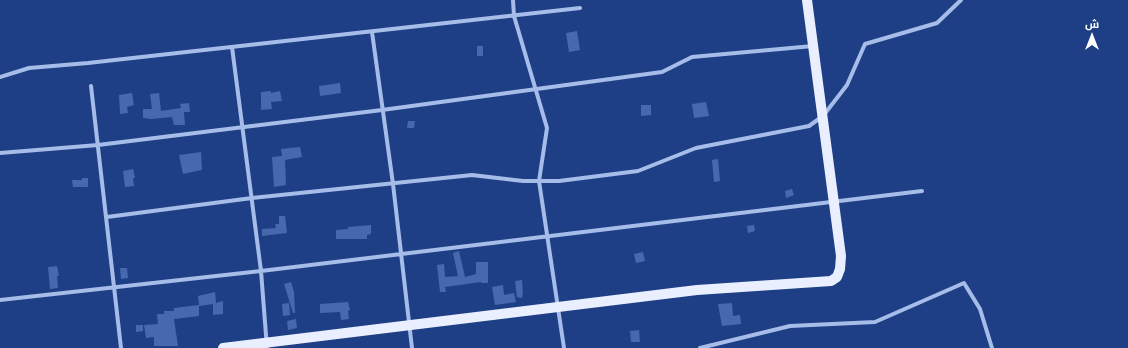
<!DOCTYPE html>
<html>
<head>
<meta charset="utf-8">
<style>
	body { margin:0 }
	#map { position:relative; width:1128px; height:348px; overflow:hidden; background:#1e3f85; font-family:Mulish,Cairo,sans-serif }
	canvas { display:block }
	.north { position:absolute; left:1072px; top:16px; width:40px; height:40px; -webkit-text-stroke:3px #1e3f85; paint-order:stroke; rotate:0deg; font-size:11px; font-weight:700; line-height:16px; text-align:center; color:#fff }
	.north::after { content:''; display:block; margin:auto; width:14px; height:18px; background:#fff; clip-path:polygon(50% 0,100% 100%,50% 72%,0 100%) }
</style>
</head>
<body>
<div id="map">
<canvas width="1128" height="348"></canvas>
<div class="north">ش</div>
</div>
<script>
const context = document.querySelector('canvas').getContext('2d');
context.lineJoin = 'round';
function paint(path, color) { context.fillStyle = color; context.fill(path, 'evenodd'); }
const toPath = rows => new Path2D(rows.map(r => 'M' + r).join(''));
function strokePath(path, color, width, dash) { context.strokeStyle = color; context.lineWidth = width; context.lineCap = dash ? 'butt' : 'round'; context.setLineDash(dash || []); context.stroke(path); }
paint(toPath([
	[577,31,580,50,569,52,566,33],
	[477,46,483,46,483,56,477,56],
	[340,83,341,93,320,96,319,86],
	[271,91,271,93,280,91,282,101,271,102,272,109,261,110,261,92],
	[132,93,134,105,127,107,128,113,120,114,119,95],
	[159,93,161,111,181,108,180,104,189,103,190,112,184,112,185,125,174,125,172,117,151,119,143,118,143,109,152,109,150,94],
	[706,102,709,116,694,118,692,104],
	[641,105,651,105,651,115,641,116],
	[408,121,415,121,414,128,407,128],
	[300,147,302,157,285,160,286,185,274,187,272,157,282,156,281,149],
	[201,152,202,170,183,174,179,155],
	[718,159,720,181,714,182,712,160],
	[133,169,135,178,133,178,134,186,125,187,123,171],
	[82,178,88,178,88,187,73,187,72,180,82,180],
	[792,189,794,195,786,198,785,191],
	[279,216,285,216,287,233,262,236,262,229,276,228,275,224,279,224],
	[371,225,371,234,367,235,367,239,336,239,336,230,348,229,348,227],
	[754,225,755,231,748,233,747,226],
	[459,251,465,277,476,274,476,262,488,262,488,283,481,283,481,282,445,287,446,292,440,292,437,265,444,264,445,277,458,276,453,253],
	[643,252,645,261,636,263,634,254],
	[57,266,59,276,57,276,58,288,50,289,48,267],
	[120,268,127,268,128,278,121,279],
	[522,280,523,292,522,298,517,297,515,281],
	[291,282,294,292,295,313,293,313,284,284],
	[503,285,504,295,514,293,516,302,495,305,492,287],
	[215,292,216,303,223,301,223,314,213,315,213,304,199,306,199,316,174,319,178,346,154,346,154,337,146,338,144,325,158,324,157,314,164,314,164,311,174,311,174,308,199,305,198,296],
	[348,302,350,310,348,311,349,319,341,320,340,312,320,313,320,304],
	[289,303,290,315,283,316,282,304],
	[732,303,733,316,740,315,741,324,722,326,718,304],
	[296,319,297,328,288,330,287,321],
	[136,325,143,325,143,331,136,332],
	[639,330,640,342,631,342,630,331]
]), '#4669ad');
strokePath(toPath([
	[513,0,514,16,547,128,539,181,564,348],
	[372,32,393,184,412,348],
	[232,47,261,271,267,348],
	[0,77,29,68,88,63,580,8],
	[91,86,121,348],
	[0,153,98,145,382,110,662,72,692,57,813,46],
	[107,217,252,198,472,175,523,181,559,181,638,171,696,148,809,126,823,116,847,85,865,44,937,23,961,0],
	[0,300,261,271,922,191],
	[700,348,790,326,875,322,964,283,980,309,992,348]
]), '#a6bdea', 4);
strokePath(toPath([
	[223,348,697,290,831,281,837,277,840,269,841,256,807,0]
]), '#e9effe', 10);
</script>
</body>
</html>
